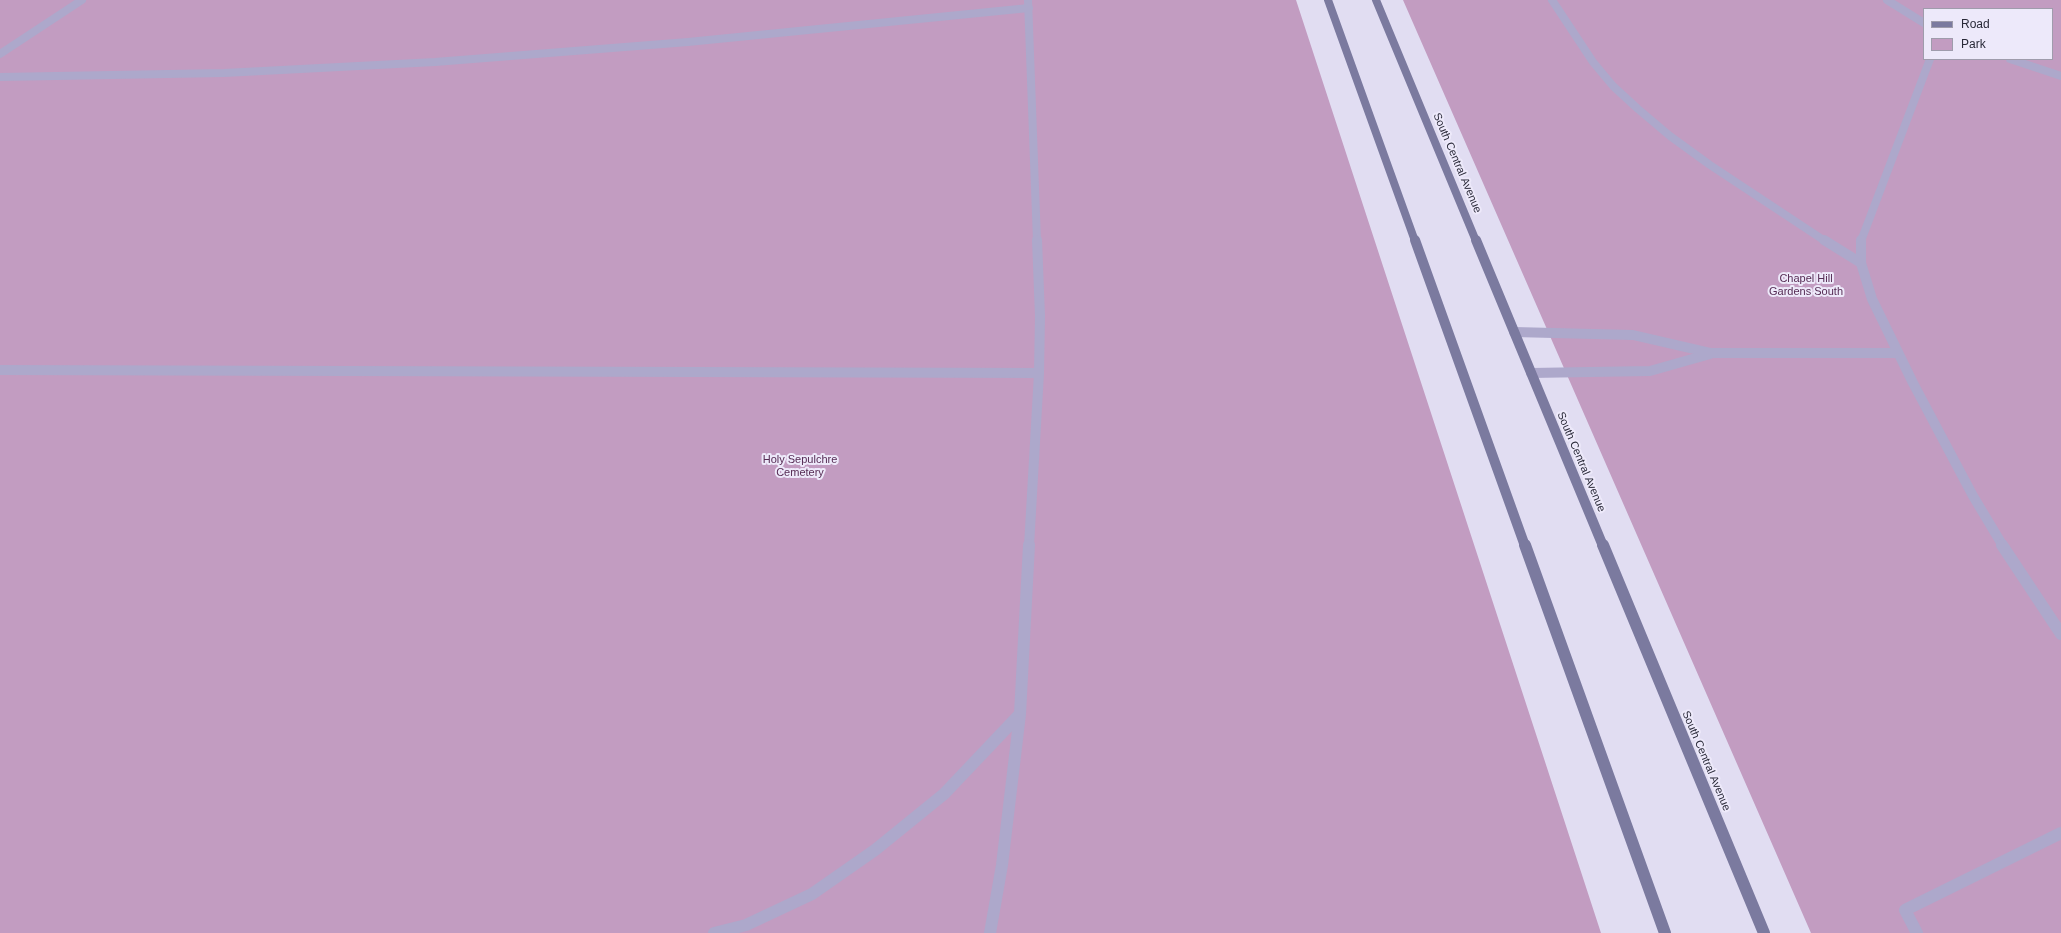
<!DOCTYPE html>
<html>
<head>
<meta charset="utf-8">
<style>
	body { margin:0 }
	#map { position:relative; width:2061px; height:933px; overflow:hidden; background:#e1ddf2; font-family:Arial,sans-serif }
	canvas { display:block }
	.legend { position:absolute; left:1923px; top:8px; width:130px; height:52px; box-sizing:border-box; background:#ede9fa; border:1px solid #9f9cac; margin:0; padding:5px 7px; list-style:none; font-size:12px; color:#292938 }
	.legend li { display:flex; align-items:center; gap:8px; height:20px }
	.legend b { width:20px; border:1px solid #9f9cac }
</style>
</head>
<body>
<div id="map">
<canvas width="2061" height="933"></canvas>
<ul class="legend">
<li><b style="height:5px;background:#7b7a9f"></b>Road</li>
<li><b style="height:11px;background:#c29cc1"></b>Park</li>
</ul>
</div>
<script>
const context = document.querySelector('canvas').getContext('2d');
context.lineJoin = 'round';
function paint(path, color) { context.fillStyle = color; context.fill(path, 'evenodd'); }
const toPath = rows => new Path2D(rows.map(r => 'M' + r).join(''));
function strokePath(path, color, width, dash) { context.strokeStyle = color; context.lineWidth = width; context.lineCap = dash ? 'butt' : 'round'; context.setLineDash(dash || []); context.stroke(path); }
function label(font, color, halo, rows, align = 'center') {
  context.font = font + ' Arial,sans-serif'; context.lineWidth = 4; context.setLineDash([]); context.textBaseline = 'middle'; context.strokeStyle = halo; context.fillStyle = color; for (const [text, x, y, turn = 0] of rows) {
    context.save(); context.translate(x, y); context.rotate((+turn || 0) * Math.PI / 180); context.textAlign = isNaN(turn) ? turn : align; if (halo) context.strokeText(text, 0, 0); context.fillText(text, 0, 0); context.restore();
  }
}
paint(toPath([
	[0,0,1296,0,1601,933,0,933],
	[1403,0,2061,0,2061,933,1811,933],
	[1924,9,2052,9,2052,59,1924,59]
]), '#c29cc1');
strokePath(toPath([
	[1028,0,1037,241],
	[1552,0,1593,62,1613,86,1638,109,1670,136,1710,165,1825,241],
	[1887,0,1924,23],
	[0,54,82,0],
	[2010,59,2061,76],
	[0,77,224,73,435,62,688,42,1029,8],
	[1861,241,1930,59]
]), '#ada8cb', 8);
strokePath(toPath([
	[1824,240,1861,263],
	[1861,240,1861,263,1872,299,1913,383,1973,496,2003,546],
	[1514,332,1633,335,1711,353,1898,353],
	[0,370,1039,373],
	[1531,373,1650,371,1710,354],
	[1029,546,1039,373,1040,316,1037,240]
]), '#ada8cb', 10);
strokePath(toPath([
	[2002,545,2061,634],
	[714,933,746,925,812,894,875,850,944,794,1020,714],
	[990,933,1002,865,1020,714,1029,545],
	[1917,933,1905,910,2061,833]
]), '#ada8cb', 12);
strokePath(toPath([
	[1328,0,1415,241],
	[1376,0,1476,241]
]), '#7b7a9f', 8);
strokePath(toPath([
	[1415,240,1525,546],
	[1476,240,1603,546]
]), '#7b7a9f', 10);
strokePath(toPath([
	[1525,545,1665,933],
	[1603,545,1764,933]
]), '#7b7a9f', 12);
label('11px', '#292938', '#ede9fa', [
	["South Central Avenue",1457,163,67],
	["South Central Avenue",1581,462,67],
	["South Central Avenue",1706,761,67]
]);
label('11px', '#562c54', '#ede9fa', [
	["Chapel Hill",1806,279],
	["Gardens South",1806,292],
	["Holy Sepulchre",800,460],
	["Cemetery",800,473]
]);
</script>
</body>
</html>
